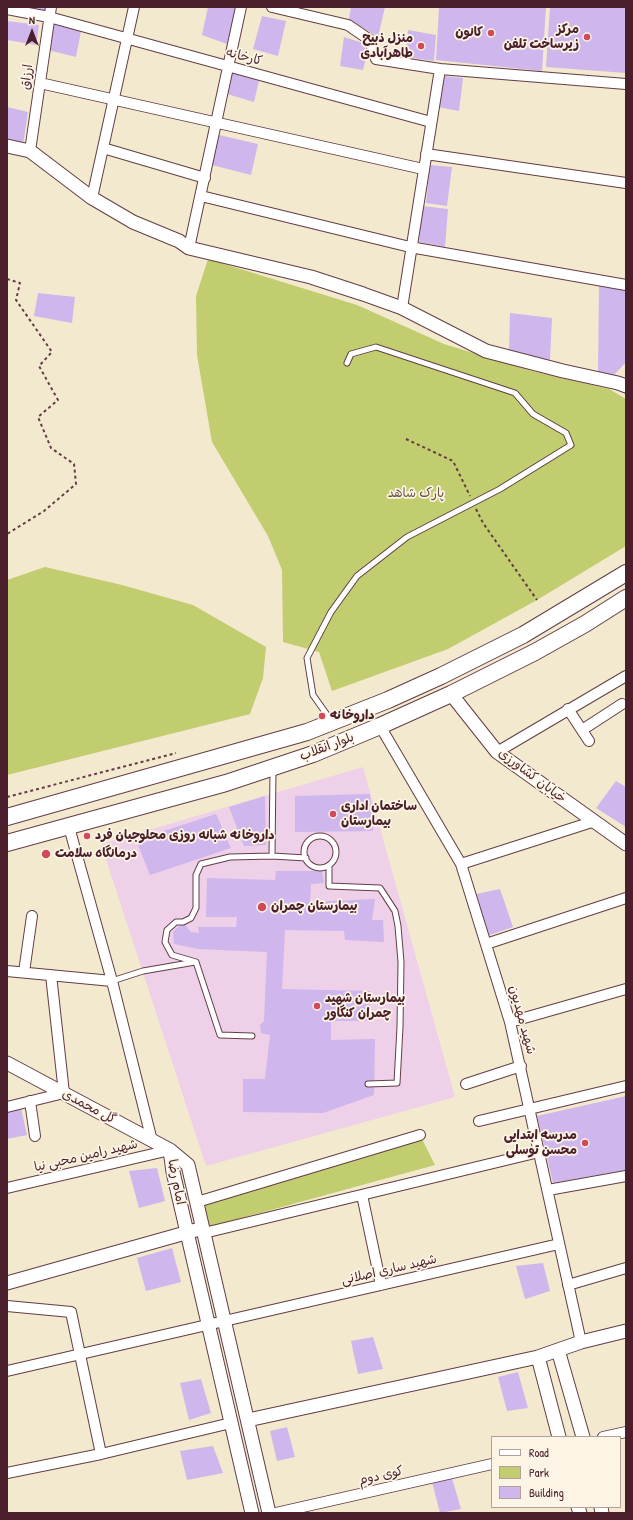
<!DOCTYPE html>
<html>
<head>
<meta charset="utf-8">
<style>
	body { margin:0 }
	#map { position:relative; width:633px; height:1520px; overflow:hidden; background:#f3e9cf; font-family:"Patrick Hand",sans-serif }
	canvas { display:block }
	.frame { position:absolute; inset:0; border:8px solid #4a1f2b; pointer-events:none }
	.legend { position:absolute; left:491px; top:1436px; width:130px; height:72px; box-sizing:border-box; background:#fcf5e5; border:1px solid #b59f9b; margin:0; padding:5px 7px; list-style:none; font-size:12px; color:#4a1f2b }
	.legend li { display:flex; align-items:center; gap:8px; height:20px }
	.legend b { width:20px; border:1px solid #b59f9b }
	.north { position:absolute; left:12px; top:12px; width:40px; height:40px; -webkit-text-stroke:3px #fcf5e5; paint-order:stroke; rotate:0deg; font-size:11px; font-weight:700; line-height:16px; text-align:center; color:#4a1f2b }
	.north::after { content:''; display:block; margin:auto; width:14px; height:18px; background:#4a1f2b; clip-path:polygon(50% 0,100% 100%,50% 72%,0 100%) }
</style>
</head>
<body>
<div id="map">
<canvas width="633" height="1520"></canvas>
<div class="frame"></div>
<ul class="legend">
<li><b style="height:5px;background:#fff"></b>Road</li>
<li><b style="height:11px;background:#c1cd6e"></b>Park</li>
<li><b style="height:11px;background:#cfb6ec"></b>Building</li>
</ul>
<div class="north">N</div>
</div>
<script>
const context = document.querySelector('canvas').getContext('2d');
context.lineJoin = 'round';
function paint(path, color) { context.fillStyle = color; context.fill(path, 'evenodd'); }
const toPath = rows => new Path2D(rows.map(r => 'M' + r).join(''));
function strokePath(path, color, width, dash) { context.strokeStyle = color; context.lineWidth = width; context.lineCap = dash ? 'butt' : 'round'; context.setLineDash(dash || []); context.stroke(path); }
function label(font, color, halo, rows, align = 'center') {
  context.font = font + ' "Patrick Hand","Playpen Sans Arabic",sans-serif'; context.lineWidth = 3.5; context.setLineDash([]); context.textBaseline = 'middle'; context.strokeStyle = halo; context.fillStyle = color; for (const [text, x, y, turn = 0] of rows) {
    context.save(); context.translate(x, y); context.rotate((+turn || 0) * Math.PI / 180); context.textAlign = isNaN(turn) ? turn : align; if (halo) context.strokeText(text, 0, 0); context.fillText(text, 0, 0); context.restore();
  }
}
paint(toPath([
	[363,767,455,1097,206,1166,101,844]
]), '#eed0e8');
paint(toPath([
	[208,259,357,305,444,344,532,371,609,389,626,399,626,546,537,600,448,649,332,691,319,652,283,642,282,570,268,536,212,442,197,355,196,296],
	[45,567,122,585,193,605,266,647,263,678,250,714,7,775,7,580],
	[420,1135,435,1165,209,1227,202,1205]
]), '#c1cd6e');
paint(toPath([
	[28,7,47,7,46,12,28,8],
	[208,7,237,7,227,44,202,35],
	[351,7,385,7,378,37,349,19],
	[439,7,546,7,542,71,436,60],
	[550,7,626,7,626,73,546,67],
	[262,16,286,21,278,56,253,49],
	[7,21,39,25,36,45,7,40],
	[52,24,81,31,76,57,48,50],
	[408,30,436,35,434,61,406,57],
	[344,37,369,45,363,70,340,66],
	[231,71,259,81,254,102,227,94],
	[444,76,463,78,459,111,438,107],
	[7,107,28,112,23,145,7,142],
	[219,135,258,144,251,175,212,165],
	[430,165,452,167,447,206,426,203],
	[422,206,448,209,445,247,419,242],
	[599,284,626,289,626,362,614,375,598,372],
	[38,293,75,297,72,323,34,316],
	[510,313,552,318,550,360,509,350],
	[616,781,626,787,626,827,596,808],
	[370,794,373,831,295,832,295,796],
	[265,796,266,845,244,846,229,807],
	[216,814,231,848,150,875,136,840],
	[276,871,322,871,324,883,311,884,310,902,375,899,372,920,383,920,384,942,345,940,344,931,285,930,282,989,370,991,370,1021,331,1021,331,1040,375,1039,374,1095,323,1113,243,1112,243,1079,265,1079,270,1035,261,1033,260,1025,264,1021,267,952,198,949,174,944,173,932,183,922,191,932,199,933,198,927,236,927,237,917,206,917,207,878,275,880],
	[500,889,513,927,487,936,472,895],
	[626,1096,626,1170,553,1183,537,1116],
	[21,1108,27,1135,7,1139,7,1111],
	[157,1168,165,1201,139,1208,129,1171],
	[172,1248,181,1282,146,1291,137,1258],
	[543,1263,550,1291,525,1299,516,1266],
	[373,1337,383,1369,358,1374,351,1341],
	[518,1372,528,1408,507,1411,498,1377],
	[201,1379,211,1413,189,1420,180,1383],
	[287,1427,295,1457,277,1461,270,1431],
	[213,1446,223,1473,187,1480,180,1451],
	[452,1478,461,1509,440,1513,432,1482]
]), '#cfb6ec');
const service = toPath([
	[330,719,313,695,307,658,331,612,357,576,407,537,500,489,571,445,566,433,533,414,515,393,376,347,351,354,347,363],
	'304 852a16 16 0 1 1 32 0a16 16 0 1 1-32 0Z',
	[272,856,273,770],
	[329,865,329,886,380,888,395,911,398,926,401,962,400,1027,397,1083,368,1084],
	[112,981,143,971,195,962],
	[252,1036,220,1035,196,962,172,955,165,942,167,930,176,922,183,922,191,918,196,908,196,875,201,864,230,857,272,856,306,858]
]);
const minor = toPath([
	[272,7,348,25,370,40,376,59,440,69,626,84],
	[7,9,49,17,431,122],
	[40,83,423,169],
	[103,148,205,178],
	[30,151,51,7],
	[426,154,626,183],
	[201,196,410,247,626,285],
	[92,198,134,7],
	[189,248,241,7],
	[402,308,440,69],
	[568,709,589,741],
	[380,726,461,864,510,1022,581,1342],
	[582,730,622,704],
	[497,752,626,676],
	[69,827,112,981,152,1141],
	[461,864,595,821],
	[486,944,626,898],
	[7,971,112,981],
	[24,972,32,916],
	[510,1022,626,989],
	[466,1084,521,1066],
	[30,1101,35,1136],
	[7,1107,64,1093,51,975],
	[479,1121,626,1086],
	[7,1188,170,1150],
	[548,1190,626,1176],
	[362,1195,381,1285],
	[197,1202,420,1135],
	[204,1233,539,1152],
	[568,1285,626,1268],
	[7,1306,71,1312,101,1454],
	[7,1371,559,1244],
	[603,1437,626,1432],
	[7,1473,101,1454,231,1423],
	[276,1513,492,1464]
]);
const tertiary = toPath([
	[7,146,30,151,92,198,133,222,179,241,189,248,311,277,363,294,402,308,486,351,563,371,618,383,626,386],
	[451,694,497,752,626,844],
	[7,1063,170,1150,188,1165,269,1513],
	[170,1150,173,1172,252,1513],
	[7,1283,196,1230],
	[558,1350,583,1437],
	[538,1357,559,1437],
	[248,1420,538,1357,581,1342,626,1331],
	[578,1507,580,1513],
	[601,1507,602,1513]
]);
const primary = toPath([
	[7,817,307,732,388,700,441,676,523,635,626,573],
	[7,843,226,783,313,754,380,726,451,694,535,652,585,624,626,598]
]);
strokePath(service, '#633d44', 7);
strokePath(minor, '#633d44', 12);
strokePath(tertiary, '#633d44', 15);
strokePath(primary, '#633d44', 18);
strokePath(toPath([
	[7,279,20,283,16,300,52,352,39,366,58,400,38,417,51,448,74,464,76,484,44,511,7,534],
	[406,439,453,461,470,496],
	[476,509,483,523,537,600],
	[7,797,176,753]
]), '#633d44', 2, [3, 3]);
strokePath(service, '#fff', 5);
strokePath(minor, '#fff', 10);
strokePath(tertiary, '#fff', 13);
strokePath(primary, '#fff', 16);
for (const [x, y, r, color] of [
	[491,33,4,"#d1495b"],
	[587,37,4,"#d1495b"],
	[421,46,4,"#d1495b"],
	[322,716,4,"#d1495b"],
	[333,814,4,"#d1495b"],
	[87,836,4,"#d1495b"],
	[46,854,5,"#d1495b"],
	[262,907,5,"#d1495b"],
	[317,1006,4,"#d1495b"],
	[585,1143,4,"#d1495b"]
]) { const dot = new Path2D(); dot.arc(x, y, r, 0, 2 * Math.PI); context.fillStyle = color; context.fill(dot); strokePath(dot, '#fcf5e5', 1.5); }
label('bold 13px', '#4a1f2b', '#fcf5e5', [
	["مرکز",579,30,"right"],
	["زیرساخت تلفن",579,45,"right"],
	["کانون",483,33,"right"],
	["منزل ذبیح",413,39,"right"],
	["طاهرآبادی",413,54,"right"],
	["داروخانه",330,716],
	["ساختمان اداری",341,807],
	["بیمارستان",341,822],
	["داروخانه شبانه روزی محلوجیان فرد",95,836],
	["درمانگاه سلامت",55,854],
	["بیمارستان چمران",271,907],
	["بیمارستان شهید",325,999],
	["چمران کنگاور",325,1014],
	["مدرسه ابتدایی",577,1136,"right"],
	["محسن توسلی",577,1151,"right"]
], 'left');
label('13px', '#4a1f2b', '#fcf5e5', [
	["کارخانه",244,57,15],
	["ارزاق",27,77,-82],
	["بلوار انقلاب",327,747,-21],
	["خیابان کشاورزی",532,776,37],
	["شهید مهدیون",522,1020,75],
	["گل محمدی",89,1107,28],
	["شهید رامین محبی نیا",86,1156,-13],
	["امام رضا",176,1182,79],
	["شهید ساری اصلانی",389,1270,-13],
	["کوی دوم",381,1476,-13]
]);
label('13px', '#6e533f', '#fcf5e5', [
	["پارک شاهد",416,494]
]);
</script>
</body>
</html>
